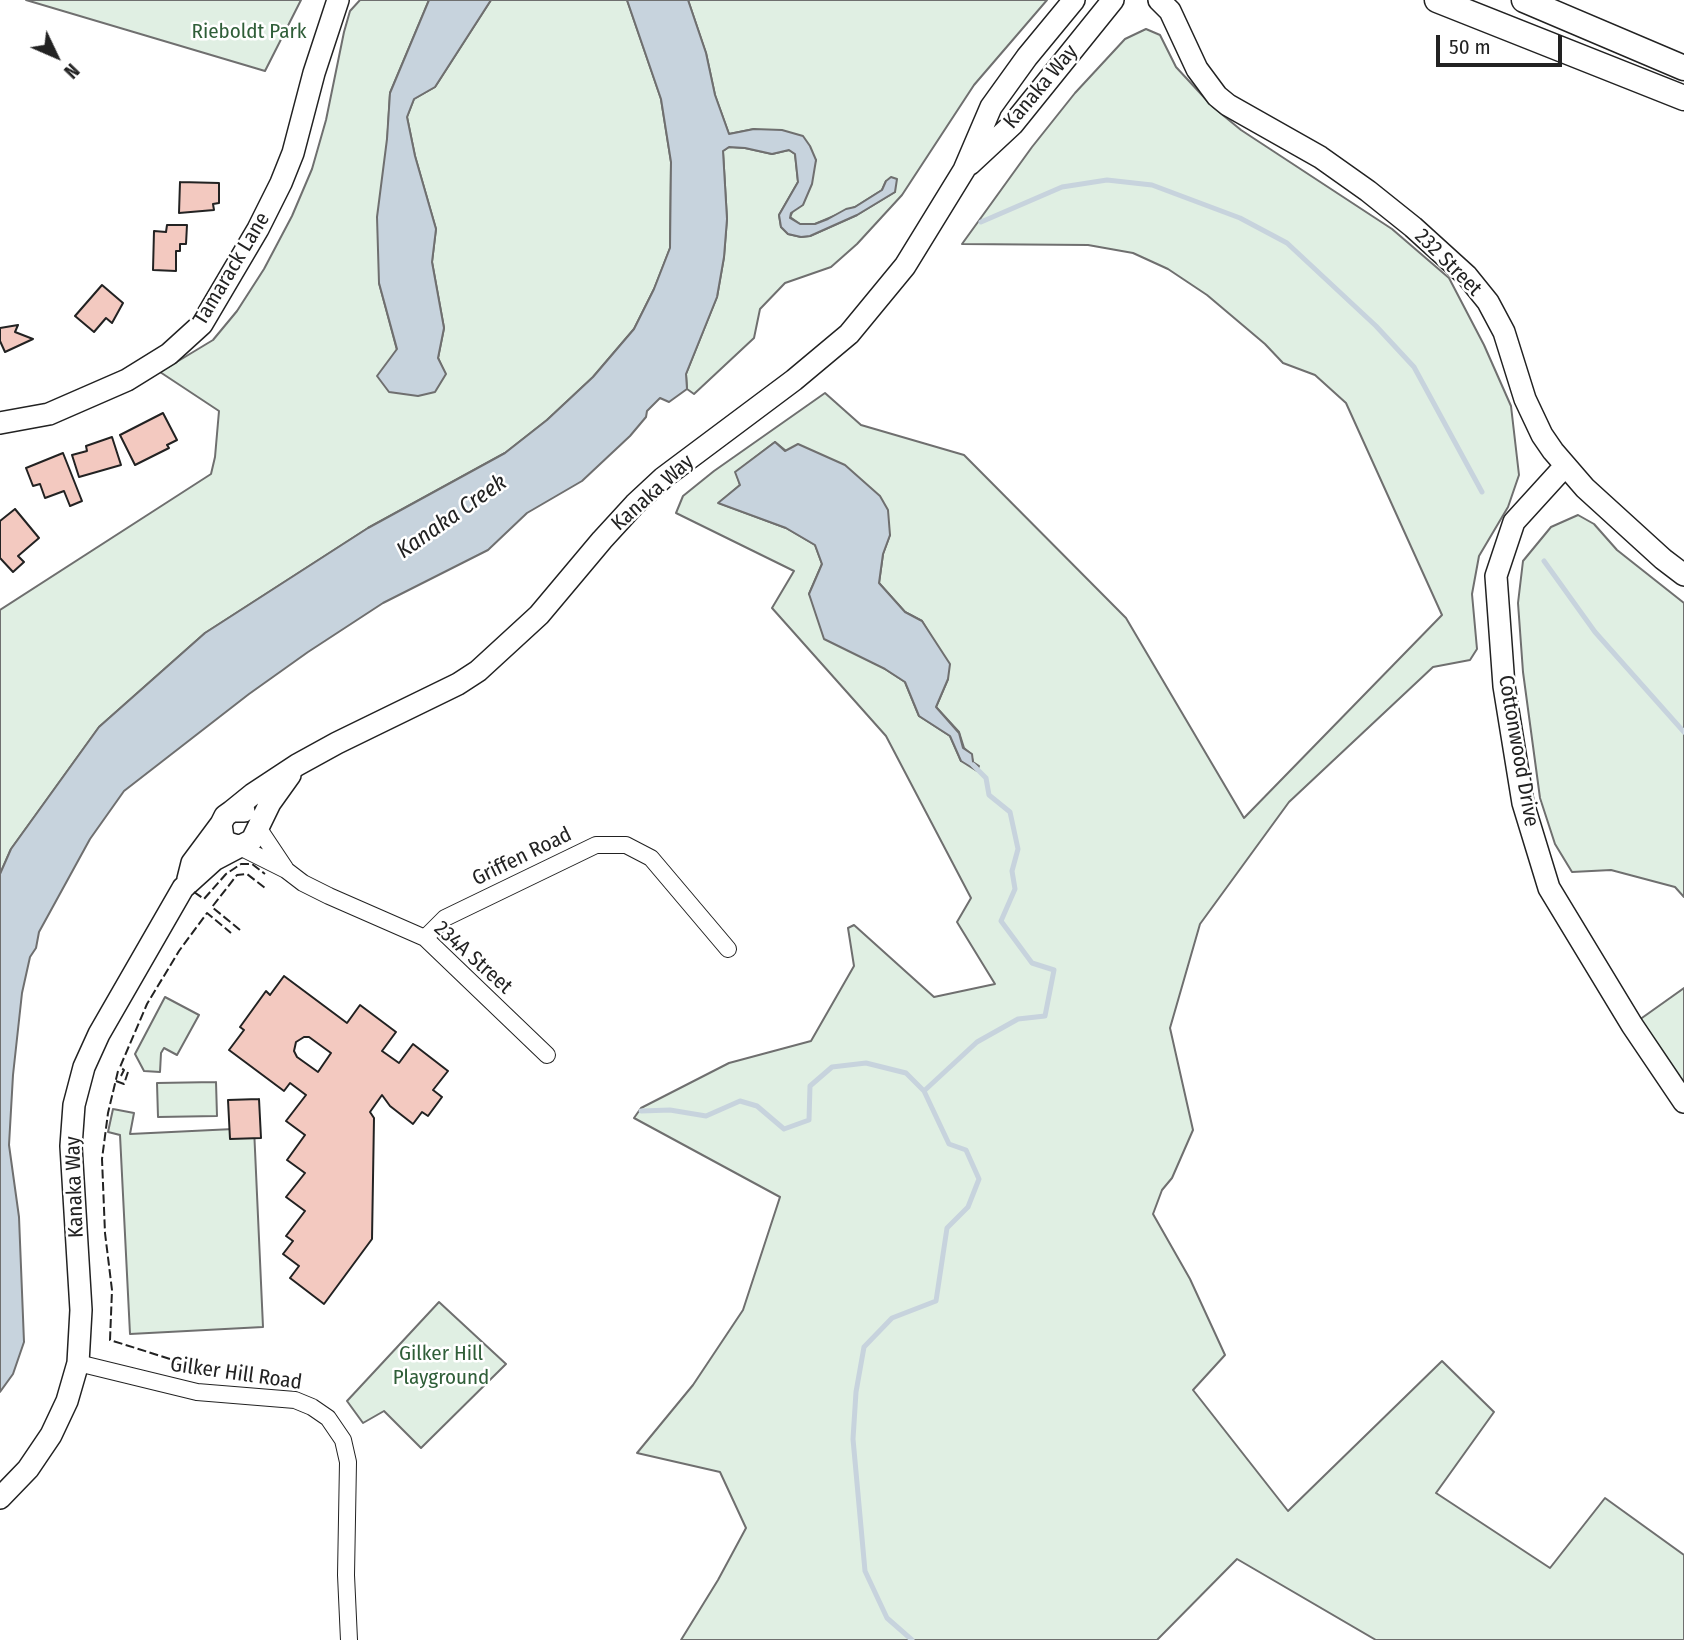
<!DOCTYPE html>
<html>
<head>
<meta charset="utf-8">
<style>
	body { margin:0 }
	#map { position:relative; width:1684px; height:1640px; overflow:hidden; background:#fff; font-family:"Fira Sans Condensed",sans-serif }
	canvas { display:block }
	.north { position:absolute; left:21px; top:21px; width:70px; height:70px; -webkit-text-stroke:5px #fff; paint-order:stroke; rotate:134deg; font-size:19px; font-weight:700; line-height:28px; text-align:center; color:#222 }
	.north::after { content:''; display:block; margin:auto; width:24px; height:32px; background:#222; clip-path:polygon(50% 0,100% 100%,50% 72%,0 100%) }
	.scale { position:absolute; left:1436px; top:35px; width:126px; height:32px; box-sizing:border-box; border:4px solid #222; border-top:0; padding-left:9px; font-size:21px; line-height:24px; white-space:nowrap; color:#222; -webkit-text-stroke:5px #fff; paint-order:stroke }
</style>
</head>
<body>
<div id="map">
<canvas width="1684" height="1640"></canvas>
<div class="north">N</div>
<div class="scale">50 m</div>
</div>
<script>
const context = document.querySelector('canvas').getContext('2d');
context.lineJoin = 'round';
function paint(path, color) { context.fillStyle = color; context.fill(path, 'evenodd'); }
const toPath = rows => new Path2D(rows.map(r => 'M' + r).join(''));
function strokePath(path, color, width, dash) { context.strokeStyle = color; context.lineWidth = width; context.lineCap = dash ? 'butt' : 'round'; context.setLineDash(dash || []); context.stroke(path); }
function label(font, color, halo, rows, align = 'center') {
  context.font = font + ' "Fira Sans Condensed",sans-serif'; context.lineWidth = 5; context.setLineDash([]); context.textBaseline = 'middle'; context.strokeStyle = halo; context.fillStyle = color; for (const [text, x, y, turn = 0] of rows) {
    context.save(); context.translate(x, y); context.rotate((+turn || 0) * Math.PI / 180); context.textAlign = isNaN(turn) ? turn : align; if (halo) context.strokeText(text, 0, 0); context.fillText(text, 0, 0); context.restore();
  }
}
const green = toPath([
	[26,0,301,0,265,71,26,0],
	[360,0,429,0,390,93,379,283,397,350,445,374,438,358,444,328,432,262,436,229,415,156,407,117,414,99,435,87,491,0,627,0,661,99,671,162,670,248,654,289,634,329,593,377,547,420,505,453,368,528,205,633,99,727,11,849,0,874,0,610,211,474,215,457,219,411,160,372,213,340,237,311,264,269,292,216,312,169,326,120,344,32,350,11,360,0],
	[688,0,1047,0,974,85,902,195,857,244,831,267,785,283,760,309,754,338,694,394,687,389,686,374,717,297,724,257,727,219,723,151,729,147,745,148,772,154,789,150,795,154,798,182,779,215,781,227,788,234,801,237,810,236,857,215,895,192,886,181,882,190,855,207,815,224,800,224,790,217,816,160,754,129,729,134,715,95,706,53,688,0],
	[1146,29,1160,35,1176,67,1213,107,1241,130,1392,229,1449,278,1484,345,1511,406,1519,475,1508,507,1479,556,1472,594,1477,649,1470,660,1433,667,1289,802,1200,924,1170,1028,1193,1130,1172,1178,1162,1190,1153,1214,1190,1279,1225,1355,1193,1390,1288,1511,1442,1361,1494,1412,1436,1493,1550,1568,1605,1498,1684,1555,1684,1640,1376,1640,1237,1559,1157,1640,681,1640,718,1580,746,1528,720,1472,637,1453,693,1385,743,1310,780,1197,634,1118,641,1108,729,1063,811,1041,854,966,848,928,854,925,934,997,995,984,957,922,971,898,886,736,772,608,794,571,676,513,683,496,714,471,825,393,861,425,964,455,1126,618,1244,818,1442,615,1346,403,1315,375,1283,363,1265,344,1207,295,1168,269,1133,253,1088,245,962,244,1032,147,1075,93,1125,39,1146,29],
	[775,442,890,535,883,554,879,583,905,612,922,621,934,641,948,679,936,707,959,732,964,748,971,754,973,762,961,761,950,736,919,716,905,682,885,669,809,594,822,564,815,545,786,528,719,503,740,485,736,472,775,442],
	[1578,515,1594,524,1617,550,1684,603,1684,897,1675,887,1611,870,1572,872,1555,844,1540,798,1523,672,1518,603,1523,561,1551,527,1578,515],
	[1684,988,1684,1102,1632,1025,1684,988],
	[165,997,199,1015,177,1055,164,1048,161,1053,160,1072,144,1071,135,1054,165,997],
	[216,1082,217,1116,158,1117,157,1083,216,1082],
	[113,1109,134,1113,130,1134,254,1128,263,1327,130,1334,120,1135,108,1132,113,1109],
	[439,1302,506,1364,421,1448,384,1411,363,1423,347,1401,439,1302]
]);
paint(green, '#e0efe3');
strokePath(green, '#6f6f6f', 2);
const water = toPath([
	[429,0,491,0,435,87,414,99,407,117,415,156,436,229,432,262,444,328,438,358,446,374,435,392,418,396,389,392,377,376,397,349,379,283,377,217,387,139,390,93,429,0],
	[627,0,688,0,706,53,715,95,729,134,754,129,782,130,803,136,810,146,816,160,812,184,803,205,791,213,790,218,800,224,815,224,828,219,846,209,855,207,882,190,886,181,891,177,897,179,895,192,857,215,810,236,801,237,788,234,781,227,779,215,798,182,795,154,789,150,772,154,745,148,729,147,723,151,727,219,724,257,717,297,686,374,687,389,669,402,660,398,647,411,646,417,630,436,582,481,527,513,488,550,383,603,308,652,249,694,124,791,90,839,39,932,36,948,30,957,22,993,13,1075,9,1145,19,1217,24,1342,13,1374,0,1392,0,874,11,849,99,727,205,633,368,528,505,453,547,420,593,377,634,329,654,289,670,248,671,162,661,99,627,0],
	[775,442,785,451,798,444,845,465,880,496,888,510,890,535,883,554,879,583,905,612,922,621,950,664,948,679,936,707,959,733,963,748,972,754,973,762,979,766,977,771,961,761,950,736,919,716,905,682,885,669,824,639,809,594,822,564,815,545,786,528,718,503,740,485,735,472,775,442]
]);
paint(water, '#c7d3dd');
strokePath(water, '#6f6f6f', 2);
strokePath(toPath([
	[981,222,1062,187,1107,180,1152,185,1240,218,1287,243,1376,326,1414,367,1482,492],
	[1544,561,1595,632,1684,732],
	[641,1111,670,1110,706,1116,740,1101,757,1106,784,1129,809,1120,810,1086,832,1067,866,1063,906,1073,924,1091],
	[912,1640,887,1618,865,1571,853,1439,856,1392,864,1347,892,1318,936,1301,947,1228,968,1207,979,1179,966,1150,949,1144,924,1091,977,1042,1018,1019,1045,1016,1054,970,1032,963,1001,921,1015,889,1012,871,1018,849,1010,812,989,795,986,778,973,765]
]), '#c7d3dd', 5);
const building = toPath([
	[180,182,219,183,219,203,213,204,214,210,179,213,180,182],
	[167,225,187,225,186,244,180,244,180,251,176,251,176,271,153,270,154,231,166,232,167,225],
	[102,285,123,303,112,323,106,318,94,332,75,316,102,285],
	[18,325,15,332,33,339,5,352,0,341,0,328,18,325],
	[163,413,177,440,167,445,169,448,135,465,120,435,163,413],
	[112,437,121,465,79,477,72,455,87,451,86,446,112,437],
	[63,453,82,501,70,506,64,491,45,498,40,484,33,486,26,468,63,453],
	[15,509,39,538,18,556,24,562,13,572,0,558,0,521,15,509],
	[284,976,347,1023,360,1005,396,1032,382,1051,399,1063,413,1044,448,1071,433,1090,442,1097,428,1116,422,1112,413,1124,390,1106,382,1095,370,1112,374,1118,372,1239,324,1304,290,1278,299,1266,283,1254,293,1241,286,1236,305,1211,286,1197,305,1173,287,1160,305,1135,286,1121,306,1095,290,1083,284,1091,229,1050,244,1030,240,1027,266,991,270,995,284,976],
	[304,1037,309,1037,331,1053,318,1072,297,1057,294,1051,296,1042,304,1037],
	[259,1099,261,1138,230,1139,228,1100,259,1099]
]);
paint(building, '#f3c9c0');
strokePath(building, '#222', 2);
const street = toPath([
	[256,828,263,835,285,868],
	[238,846,286,870,303,883,329,896,425,938,547,1055],
	[425,938,445,918,596,845,626,845,651,858,728,949],
	[78,1363,197,1392,295,1400,312,1407,328,1418,343,1440,348,1462,346,1575,349,1640]
]);
const secondary = toPath([
	[1159,0,1170,11,1197,69,1217,96,1228,105,1320,157,1368,191,1413,227,1467,276,1488,302,1504,332,1525,399,1542,435,1553,451,1585,488,1663,559,1684,575],
	[970,164,1013,124,1113,0],
	[0,423,49,414,127,380,169,354,202,324,258,229,281,183,293,153,314,73,338,0],
	[1565,466,1514,522,1496,576,1504,686,1523,803,1549,888,1632,1025,1684,1102],
	[232,811,253,794,297,765,337,743,458,684,478,671,539,615,602,540,635,504,663,478,794,380,849,334,905,266,964,170,991,107,1027,57,1074,0],
	[238,846,228,843,223,838,221,824,225,816,232,811,244,811],
	[188,879,192,863,221,824],
	[0,1498,28,1469,51,1435,67,1401,78,1363,81,1310,71,1146,74,1105,84,1067,99,1034,183,888,214,860,252,840,270,803,290,775]
]);
const primary = toPath([
	[1437,0,1684,98],
	[1524,0,1684,68]
]);
strokePath(street, '#222', 18);
strokePath(secondary, '#222', 24);
strokePath(primary, '#222', 27);
strokePath(street, '#fff', 16);
strokePath(secondary, '#fff', 21);
strokePath(primary, '#fff', 24);
strokePath(toPath([
	[194,892,204,899,226,874,241,864,252,864,265,874],
	[240,930,212,907,237,875,247,874,265,888],
	[118,1071,108,1113,102,1159,105,1233,112,1290,110,1340,186,1364],
	[121,1076,124,1070,120,1067,147,1004,179,951,207,913,231,933],
	[116,1081,124,1084,128,1072]
]), '#222', 2, [9, 3.5]);
label('21px', '#2f5e38', '#fff', [
	["Rieboldt Park",249,32],
	["Gilker Hill",441,1354],
	["Playground",441,1378]
]);
label('21px', '#222', '#fff', [
	["Kanaka Way",1041,87,-50],
	["232 Street",1448,263,45],
	["Tamarack Lane",232,269,-59],
	["Kanaka Way",653,493,-42],
	["Cottonwood Drive",1518,751,80],
	["Griffen Road",522,857,-26],
	["234A Street",473,958,42],
	["Kanaka Way",75,1187,-92],
	["Gilker Hill Road",236,1374,8]
]);
label('italic 23px', '#222', '#fff', [
	["Kanaka Creek",452,517,-35]
]);
</script>
</body>
</html>
